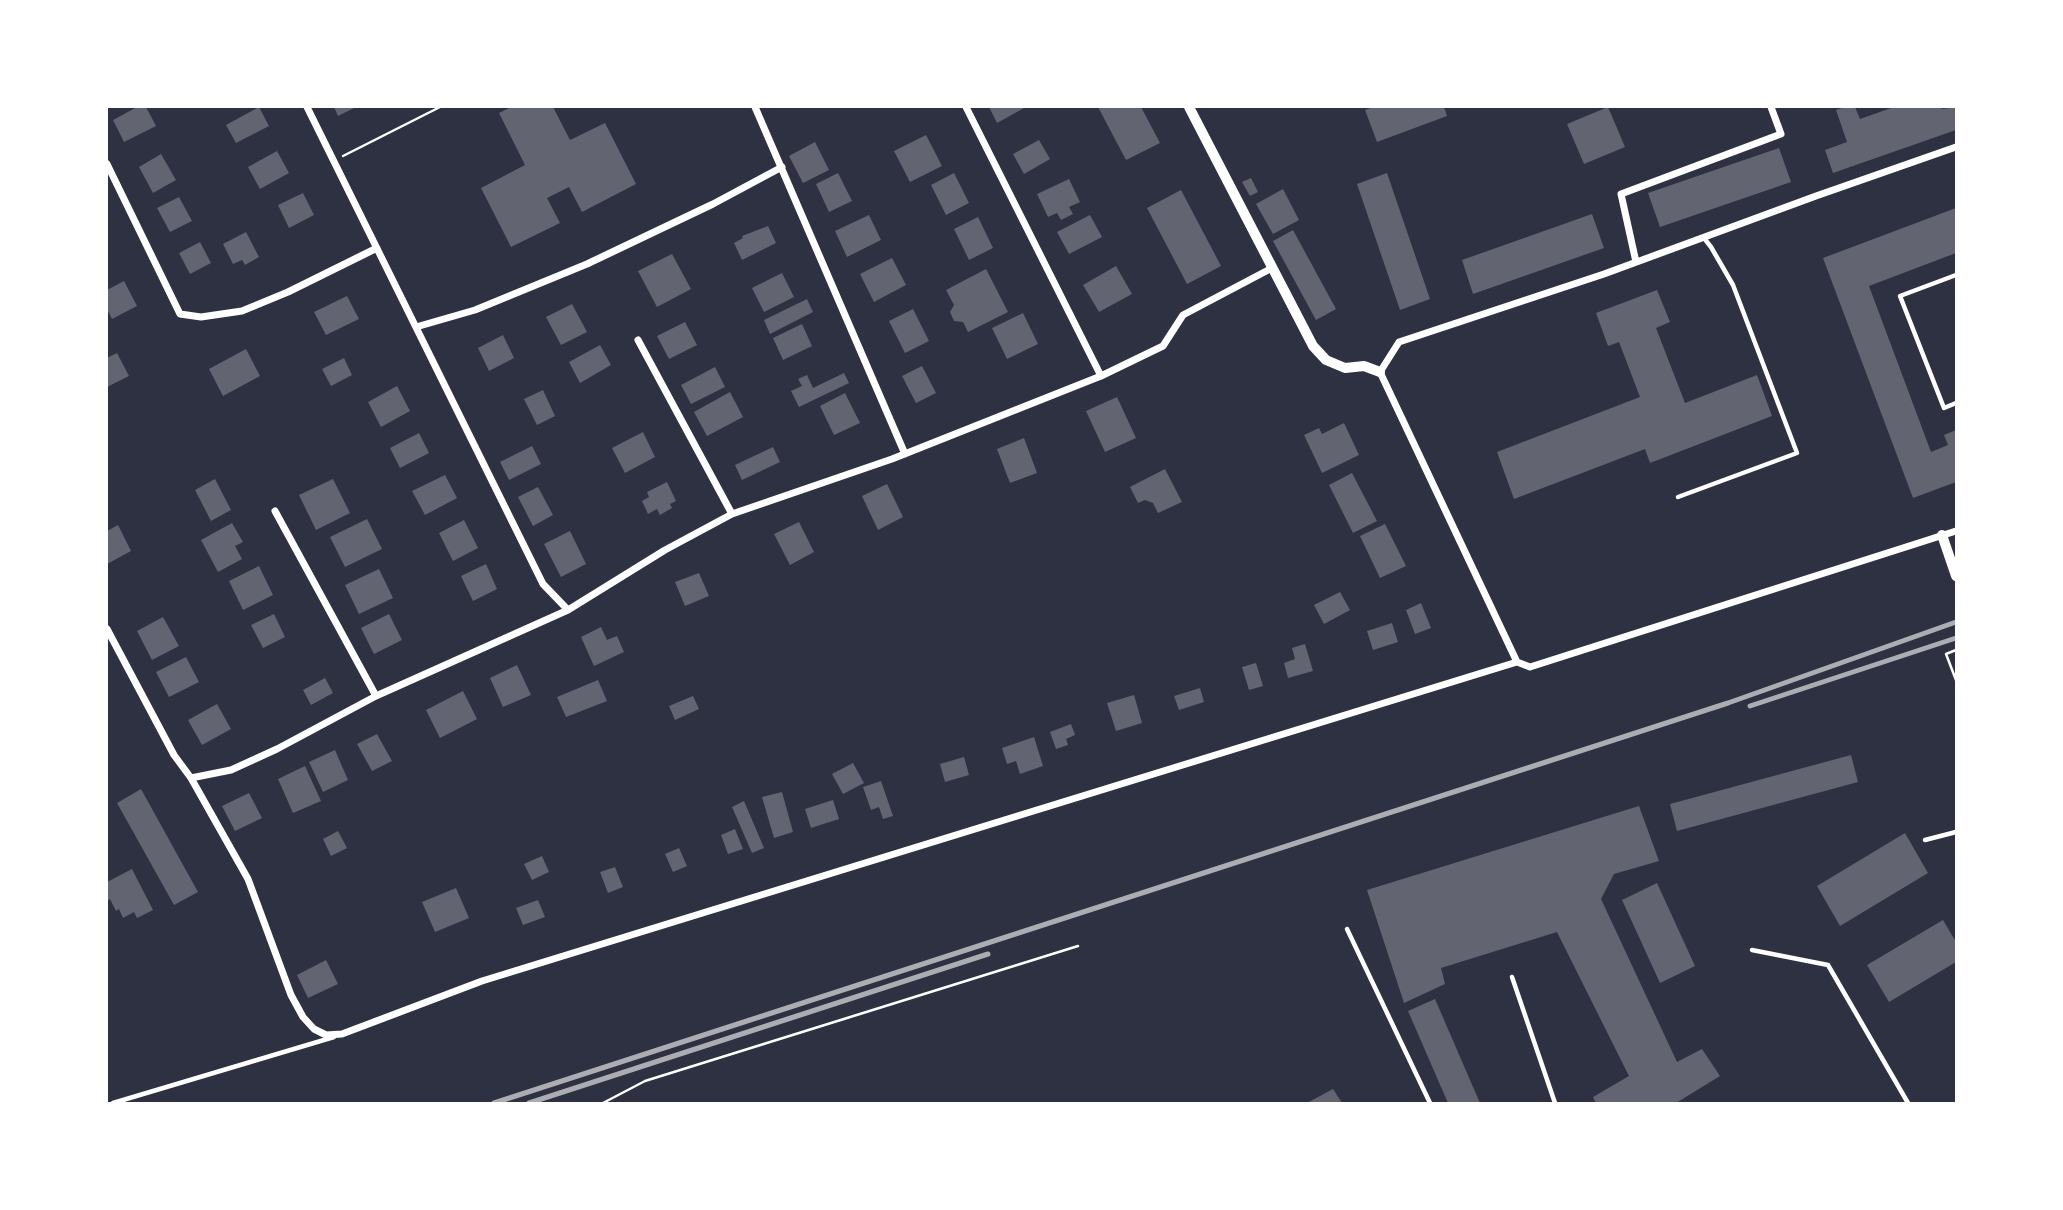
<!DOCTYPE html>
<html>
<head>
<meta charset="utf-8">
<style>
	body { margin:0 }
	#map { position:relative; width:2063px; height:1210px; overflow:hidden; background:#2d3142; font-family:"Nunito Sans",sans-serif }
	canvas { display:block }
	.frame { position:absolute; inset:0; border:108px solid #fff; pointer-events:none }
</style>
</head>
<body>
<div id="map">
<canvas width="2063" height="1210"></canvas>
<div class="frame"></div>
</div>
<script>
const context = document.querySelector('canvas').getContext('2d');
context.lineJoin = 'round';
function paint(path, color) { context.fillStyle = color; context.fill(path, 'evenodd'); }
const toPath = rows => new Path2D(rows.map(r => 'M' + r).join(''));
function strokePath(path, color, width, dash) { context.strokeStyle = color; context.lineWidth = width; context.lineCap = dash ? 'butt' : 'round'; context.setLineDash(dash || []); context.stroke(path); }
paint(toPath([
	[137,107,146,107,156,126,124,142,113,120],
	[259,107,269,126,236,143,226,125],
	[334,107,356,107,338,116],
	[511,107,553,107,570,140,605,123,636,184,582,212,569,187,547,198,560,223,511,247,481,188,525,165,499,113],
	[989,107,1026,107,997,123],
	[1098,107,1141,107,1160,143,1126,160],
	[1373,107,1444,107,1447,116,1377,142,1365,110],
	[1608,107,1625,147,1584,164,1567,124],
	[1845,107,1855,107,1860,119,1894,107,1941,107,1942,109,1956,107,1956,130,1833,173,1825,150,1847,142,1836,110],
	[926,135,942,166,910,182,894,151],
	[1039,140,1050,159,1024,174,1013,154],
	[815,142,829,170,803,183,789,156],
	[1779,148,1791,182,1660,227,1648,193],
	[277,151,289,173,260,189,248,167],
	[161,154,176,180,153,193,139,167],
	[838,173,852,201,829,212,816,184],
	[954,173,969,203,946,215,931,185],
	[1387,173,1430,299,1400,310,1357,184],
	[1251,178,1258,192,1250,196,1242,182],
	[1069,179,1080,202,1069,207,1073,214,1061,220,1057,213,1048,217,1037,194],
	[1283,189,1299,220,1273,234,1256,204],
	[1181,190,1221,266,1187,284,1147,208],
	[303,193,314,215,289,228,278,205],
	[179,197,192,221,170,232,157,208],
	[1956,208,1956,253,1869,286,1931,452,1948,445,1944,435,1956,430,1956,482,1913,498,1823,258],
	[1592,214,1604,248,1473,294,1462,260],
	[869,215,881,240,847,257,835,231],
	[1090,215,1102,237,1069,254,1057,232],
	[978,217,993,248,969,260,954,229],
	[768,226,776,243,742,260,734,243,743,238,742,236],
	[1293,230,1336,309,1316,320,1273,241],
	[246,232,259,257,245,265,242,260,233,264,223,244],
	[200,242,211,263,190,274,179,253],
	[672,254,691,289,657,307,638,271],
	[892,258,906,285,874,302,860,274],
	[1116,266,1132,294,1099,312,1083,285],
	[986,269,1008,312,968,332,963,322,954,321,950,312,954,305,946,290],
	[782,273,794,297,764,312,752,288],
	[124,281,137,306,112,319,107,309,107,290],
	[1657,290,1670,322,1656,328,1685,403,1757,375,1772,416,1650,463,1645,449,1514,499,1497,452,1640,397,1619,342,1608,346,1596,313],
	[347,296,359,319,326,335,314,312],
	[807,299,813,312,770,334,764,320],
	[572,304,587,332,561,345,546,317],
	[913,309,929,341,905,353,889,321],
	[1023,313,1038,344,1007,359,992,328],
	[685,322,697,345,669,359,657,336],
	[802,324,812,346,783,360,773,338],
	[503,335,514,358,489,371,478,348],
	[600,345,611,365,580,383,569,362],
	[246,349,260,376,223,396,209,369],
	[117,353,129,376,107,387,107,358],
	[344,358,352,375,331,386,322,369],
	[922,366,936,393,916,403,902,376],
	[715,367,725,387,691,404,681,385],
	[844,373,849,383,799,407,791,391,802,386,798,379,807,375,813,388],
	[397,386,410,411,381,427,368,402],
	[543,390,555,416,537,425,524,399],
	[730,392,743,417,707,436,694,412],
	[845,393,860,423,834,435,820,406],
	[1117,397,1136,438,1105,452,1086,411],
	[1344,423,1359,455,1322,473,1304,435,1319,428,1322,434],
	[643,432,655,457,625,473,612,448],
	[419,433,429,453,400,468,390,448],
	[1024,438,1037,473,1010,483,997,449],
	[532,446,541,464,509,480,500,462],
	[773,447,780,462,742,480,735,465],
	[1165,469,1182,502,1158,513,1153,503,1145,500,1138,503,1130,487],
	[1352,473,1377,521,1353,533,1329,485],
	[445,475,457,498,425,515,412,491],
	[215,479,231,510,211,521,195,490],
	[333,479,350,513,316,530,299,495],
	[667,482,676,501,670,504,672,508,660,515,657,509,648,514,642,501,649,497,647,492],
	[887,484,903,517,878,530,862,496],
	[538,487,553,515,533,526,518,497],
	[367,519,382,549,345,567,330,537],
	[464,520,478,548,453,561,439,533],
	[799,522,814,552,790,565,774,534],
	[232,523,243,542,235,546,242,559,218,572,201,540],
	[1385,524,1406,566,1380,578,1360,536],
	[118,525,131,551,107,564,107,531],
	[570,531,586,564,561,577,544,544],
	[486,564,497,589,473,601,461,576],
	[259,566,273,595,243,610,229,581],
	[379,569,393,598,359,614,345,585],
	[699,573,709,596,685,606,675,582],
	[1340,592,1350,610,1324,624,1314,605],
	[1421,603,1431,628,1415,634,1406,610],
	[274,614,285,637,263,648,251,625],
	[389,614,402,640,374,654,361,628],
	[163,617,179,646,152,660,137,631],
	[1392,623,1398,642,1373,650,1367,631],
	[601,627,607,640,617,636,624,652,594,666,581,637],
	[1305,644,1313,671,1288,678,1284,663,1295,659,1292,648],
	[186,657,199,682,169,697,156,672],
	[1256,663,1263,686,1249,690,1242,667],
	[517,665,531,695,503,707,490,678],
	[325,678,333,693,311,705,303,690],
	[598,680,607,701,566,717,557,697],
	[1200,688,1204,702,1179,710,1174,696],
	[463,691,477,719,440,738,426,710],
	[1134,695,1142,723,1116,731,1107,703],
	[693,696,699,709,675,720,669,706],
	[217,704,231,729,202,745,188,720],
	[1071,724,1075,735,1066,739,1068,745,1056,749,1050,732],
	[377,734,392,761,372,771,357,744],
	[1034,737,1043,766,1020,774,1016,761,1007,764,1002,748],
	[335,750,348,780,323,792,309,762],
	[1851,755,1858,782,1677,831,1670,804],
	[964,757,969,775,945,782,940,764],
	[853,763,864,783,843,794,832,774],
	[305,766,321,801,293,813,278,779],
	[881,781,893,816,883,819,879,807,871,810,863,787],
	[141,789,198,892,174,905,117,803],
	[782,792,793,832,774,838,762,797],
	[249,793,262,818,235,831,222,806],
	[833,800,839,819,811,828,805,809],
	[744,801,764,848,752,853,732,807],
	[1639,806,1659,861,1614,874,1601,899,1677,1062,1702,1049,1720,1076,1676,1103,1596,1103,1593,1097,1629,1076,1557,932,1441,968,1445,984,1404,1003,1367,890],
	[735,829,743,849,728,854,721,835],
	[338,831,347,848,331,856,323,839],
	[1905,833,1928,873,1840,926,1817,886],
	[679,848,687,866,673,872,665,854],
	[542,856,549,872,532,880,524,864],
	[615,867,623,887,608,893,600,872],
	[132,869,153,910,137,918,134,912,123,918,119,909,116,911,110,899,107,901,107,882],
	[1657,883,1695,966,1660,983,1622,900],
	[456,888,469,918,435,932,422,902],
	[538,900,545,917,523,925,516,908],
	[1943,920,1956,942,1956,962,1889,1002,1867,965],
	[326,960,338,984,308,998,297,975],
	[1435,999,1480,1103,1448,1103,1408,1011],
	[1333,1089,1342,1103,1307,1103]
]), '#626471');
strokePath(toPath([
	[343,156,440,107],
	[1956,650,1946,654,1956,680],
	[603,1103,645,1081,1078,946]
]), '#fff', 2.5);
strokePath(toPath([
	[1956,275,1900,296,1944,408,1956,403],
	[1678,497,1797,453,1733,285,1711,247,1704,238],
	[1925,840,1956,832],
	[1347,929,1430,1103],
	[1752,950,1828,965,1908,1103],
	[1512,977,1555,1103],
	[113,1103,334,1037]
]), '#fff', 4.5);
strokePath(toPath([
	[307,107,543,584,568,610],
	[755,107,905,454],
	[966,107,1101,376],
	[107,164,180,314,201,317,242,311,288,292,377,248],
	[1636,262,1621,194,1781,134,1771,107],
	[416,327,475,310,587,264,713,204,782,167],
	[638,340,732,514],
	[275,511,376,696],
	[107,629,174,755,191,778,248,879,291,995,303,1017,314,1029,326,1035,342,1034,482,981,1517,662],
	[1517,662,1380,372,1399,342,1604,274,1816,196,1956,147],
	[1517,662,1530,667,1956,531],
	[191,778,231,770,277,749,376,696,568,610,665,550,732,514,892,459,1101,376,1163,346,1183,315,1272,268]
]), '#fff', 7);
strokePath(toPath([
	[1189,107,1313,346,1326,360,1345,368,1364,366,1380,372],
	[1942,535,1956,576]
]), '#fff', 10);
strokePath(toPath([
	[1750,706,1956,638],
	[494,1103,1728,703,1956,622],
	[529,1103,988,954]
]), '#abadb3', 5);
</script>
</body>
</html>
